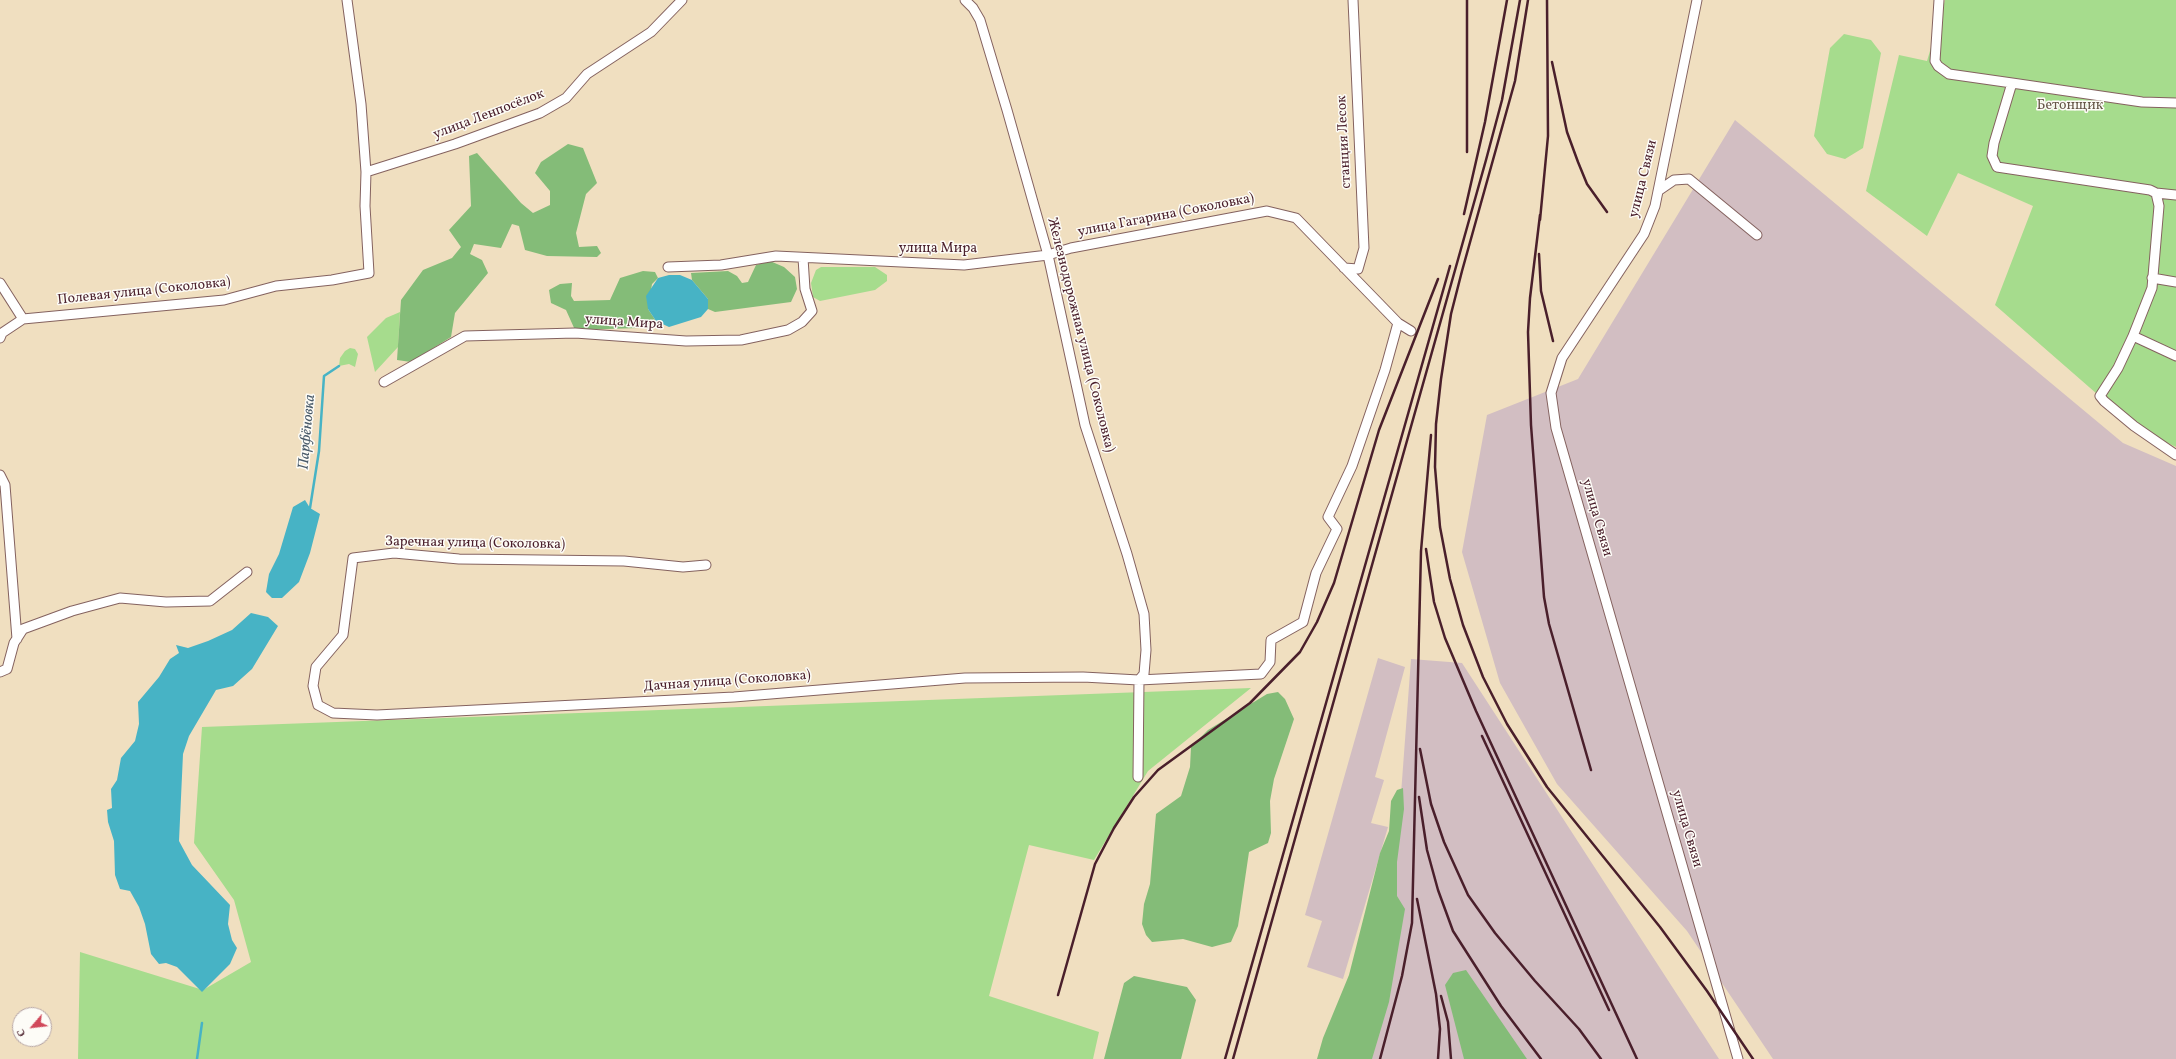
<!DOCTYPE html>
<html>
<head>
<meta charset="utf-8">
<style>
	body { margin:0 }
	#map { position:relative; width:2176px; height:1059px; overflow:hidden; background:#f0dfc0; font-family:Vollkorn,serif }
	canvas { display:block }
	.north { position:absolute; left:12px; top:1007px; width:40px; height:40px; box-sizing:border-box; background:#fdfcf7; border:1px solid #b5a4a5; border-radius:50%; rotate:242deg; font-size:11px; font-weight:700; line-height:16px; text-align:center; color:#4a1f2b }
	.north::after { content:''; display:block; margin:auto; width:14px; height:18px; background:#d1495b; clip-path:polygon(50% 0,100% 100%,50% 72%,0 100%) }
</style>
</head>
<body>
<div id="map">
<canvas width="2176" height="1059"></canvas>
<div class="north">С</div>
</div>
<script>
const context = document.querySelector('canvas').getContext('2d');
context.lineJoin = 'round';
function paint(path, color) { context.fillStyle = color; context.fill(path, 'evenodd'); }
const toPath = rows => new Path2D(rows.map(r => 'M' + r).join(''));
function strokePath(path, color, width, dash) { context.strokeStyle = color; context.lineWidth = width; context.lineCap = dash ? 'butt' : 'round'; context.setLineDash(dash || []); context.stroke(path); }
function label(font, color, halo, rows, align = 'center') {
  context.font = font + ' Vollkorn,serif'; context.lineWidth = 3; context.setLineDash([]); context.textBaseline = 'middle'; context.strokeStyle = halo; context.fillStyle = color; for (const [text, x, y, turn = 0] of rows) {
    context.save(); context.translate(x, y); context.rotate((+turn || 0) * Math.PI / 180); context.textAlign = isNaN(turn) ? turn : align; if (halo) context.strokeText(text, 0, 0); context.fillText(text, 0, 0); context.restore();
  }
}
paint(toPath([
	[1735,120,2123,443,2176,466,2176,1059,1773,1059,1687,931,1557,784,1500,683,1462,552,1487,415,1578,379],
	[1378,658,1405,667,1375,777,1384,780,1371,823,1388,827,1343,979,1307,967,1322,921,1305,915],
	[1411,659,1462,663,1719,1059,1360,1059,1393,902]
]), '#d2bec2');
paint(toPath([
	[1945,0,2176,0,2176,447,2136,428,1995,305,2033,206,1958,173,1927,236,1866,191,1899,55,1927,61],
	[1844,34,1871,40,1881,53,1863,148,1845,159,1827,154,1814,136,1830,48],
	[821,267,875,267,887,275,887,281,875,290,820,301,813,297,811,283,816,270],
	[400,312,398,347,375,372,367,337,386,318],
	[350,348,355,349,358,354,355,367,349,364,339,366,340,358,345,351],
	[1251,688,1148,771,1094,860,1029,845,989,996,1099,1032,1093,1059,78,1059,80,952,203,990,251,962,234,900,194,843,202,727]
]), '#a6dc8d');
paint(toPath([
	[568,144,583,148,597,183,586,194,576,233,579,247,597,246,601,253,597,257,547,256,525,250,519,226,512,224,501,248,474,244,470,254,482,260,488,273,455,313,451,337,411,362,397,360,401,300,423,270,452,258,461,247,449,230,471,206,469,156,477,153,521,203,533,213,550,205,550,191,535,173,541,162],
	[770,261,784,267,795,277,797,289,791,302,715,312,708,309,708,299,692,280,691,273,728,271,737,276,742,283,748,282,756,265],
	[643,271,655,272,658,278,652,284,648,309,656,321,639,328,575,330,566,310,551,303,549,290,560,284,572,283,571,296,574,301,610,300,620,278],
	[1278,692,1285,699,1294,719,1274,779,1270,801,1271,833,1268,843,1249,852,1238,926,1231,942,1212,947,1183,939,1152,942,1146,935,1142,924,1144,904,1150,884,1156,814,1181,796,1190,767,1191,747,1208,730,1267,694],
	[1403,788,1404,809,1397,862,1397,896,1405,909,1389,1002,1372,1059,1317,1059,1323,1038,1349,975,1380,853,1389,831,1391,801,1397,790],
	[1466,970,1527,1059,1464,1059,1445,985,1453,973],
	[1134,976,1187,987,1196,1000,1181,1059,1104,1059,1124,983]
]), '#84bc78');
paint(toPath([
	[669,275,680,275,692,280,708,299,708,309,701,317,669,327,656,321,648,309,646,296,658,278],
	[305,500,310,508,320,514,310,553,299,582,282,598,272,598,266,592,269,574,279,554,293,507],
	[251,613,268,617,278,626,252,669,233,686,216,690,189,736,183,754,179,841,192,865,230,905,228,924,232,940,237,948,230,964,202,992,177,967,166,963,159,964,151,954,145,924,139,907,130,891,120,889,115,875,114,841,108,822,107,810,112,808,111,789,117,780,121,758,135,741,139,724,138,702,159,677,170,659,179,653,176,645,188,648,208,641,232,630]
]), '#47b3c5');
strokePath(toPath([
	[310,508,319,451,324,376,339,366],
	[197,1059,202,1023]
]), '#47b3c5', 2.5);
const minor = toPath([
	[965,0,973,8,980,20,1007,110,1048,255,1085,425,1127,554,1144,614,1146,650,1144,674,1139,680,1138,777],
	[1697,0,1655,206,1644,234,1562,358,1551,393,1556,428,1738,1059],
	[1939,0,1935,61,1938,66,1949,74,2012,83,1994,143,1992,156,1997,167,2150,190,2156,193,2159,206,2152,288,2133,336,2176,356],
	[2012,83,2142,102,2176,103],
	[366,172,455,144,540,113,566,98,587,74,651,32,682,0],
	[1658,191,1674,180,1689,179,1757,235],
	[2156,193,2176,195],
	[668,267,721,265,776,256,964,265,1048,255,1071,248,1267,211,1296,218,1398,323,1411,331],
	[1344,268,1358,269,1364,248,1353,0],
	[2152,278,2176,282],
	[0,283,23,319],
	[2133,336,2118,368,2100,396,2104,401,2134,426,2176,455],
	[0,338,2,333,23,319,224,300,276,286,332,280,369,273,365,206,366,172,361,104,347,0],
	[384,382,465,336,575,333,686,341,741,340,788,330,802,322,812,311,805,289,803,258],
	[0,475,5,485,17,639],
	[706,565,683,567,624,561,459,559,394,553,353,558,343,635,316,667,313,686,318,705,333,713,377,715,734,697,965,678,1083,677,1139,680,1261,674,1270,662,1271,640,1303,622,1316,573,1337,529,1328,517,1352,466,1385,370,1398,323],
	[0,672,7,669,14,643,23,629,72,611,120,598,166,602,210,601,247,572]
]);
strokePath(minor, '#84625f', 11);
strokePath(minor, '#fff', 9);
strokePath(toPath([
	[1528,0,1515,81,1462,271,1451,314,1441,379,1436,424,1435,467,1440,527,1450,579,1463,625,1483,677,1507,724,1547,787,1660,927,1707,991,1753,1059],
	[1552,62,1567,132,1578,162,1587,184,1607,212],
	[1467,152,1467,0],
	[1464,214,1485,122,1507,0],
	[1540,215,1530,298,1528,332,1531,425,1544,597,1549,624,1591,770],
	[1540,220,1548,136,1547,0],
	[1539,254,1541,291,1553,341],
	[1426,549,1434,602,1445,638,1476,711,1637,1059],
	[1482,736,1609,1010],
	[1420,749,1431,804,1444,842,1468,895,1495,933,1535,981,1579,1029,1601,1059],
	[1419,797,1427,850,1438,890,1453,931,1501,1006,1541,1059],
	[1417,899,1436,994,1440,1029,1438,1059],
	[1058,995,1095,864,1114,828,1134,797,1158,770,1250,703,1300,652,1317,622,1334,583,1379,430,1438,279],
	[1441,996,1448,1022,1451,1059],
	[1225,1059,1450,266],
	[1233,1059,1486,160,1502,100,1520,0],
	[1380,1059,1402,976,1412,923,1421,551,1431,435]
]), '#4a1f2b', 2.5);
label('14px', '#665848', '#fdfcf7', [
	["Бетонщик",2070,106]
]);
label('14px', '#4a1f2b', '#fdfcf7', [
	["улица Ленпосёлок",489,115,-21],
	["станция Лесок",1345,142,-93],
	["улица Связи",1644,179,-76],
	["улица Гагарина (Соколовка)",1166,216,-11],
	["улица Мира",938,249],
	["Полевая улица (Соколовка)",144,292,-6],
	["улица Мира",624,323,4],
	["Железнодорожная улица (Соколовка)",1080,335,76],
	["улица Связи",1596,518,74],
	["Заречная улица (Соколовка)",475,544,1],
	["Дачная улица (Соколовка)",727,682,-4],
	["улица Связи",1686,829,74]
]);
label('italic 15px', '#495a69', '#fdfcf7', [
	["Парфёновка",308,432,-85]
]);
</script>
</body>
</html>
